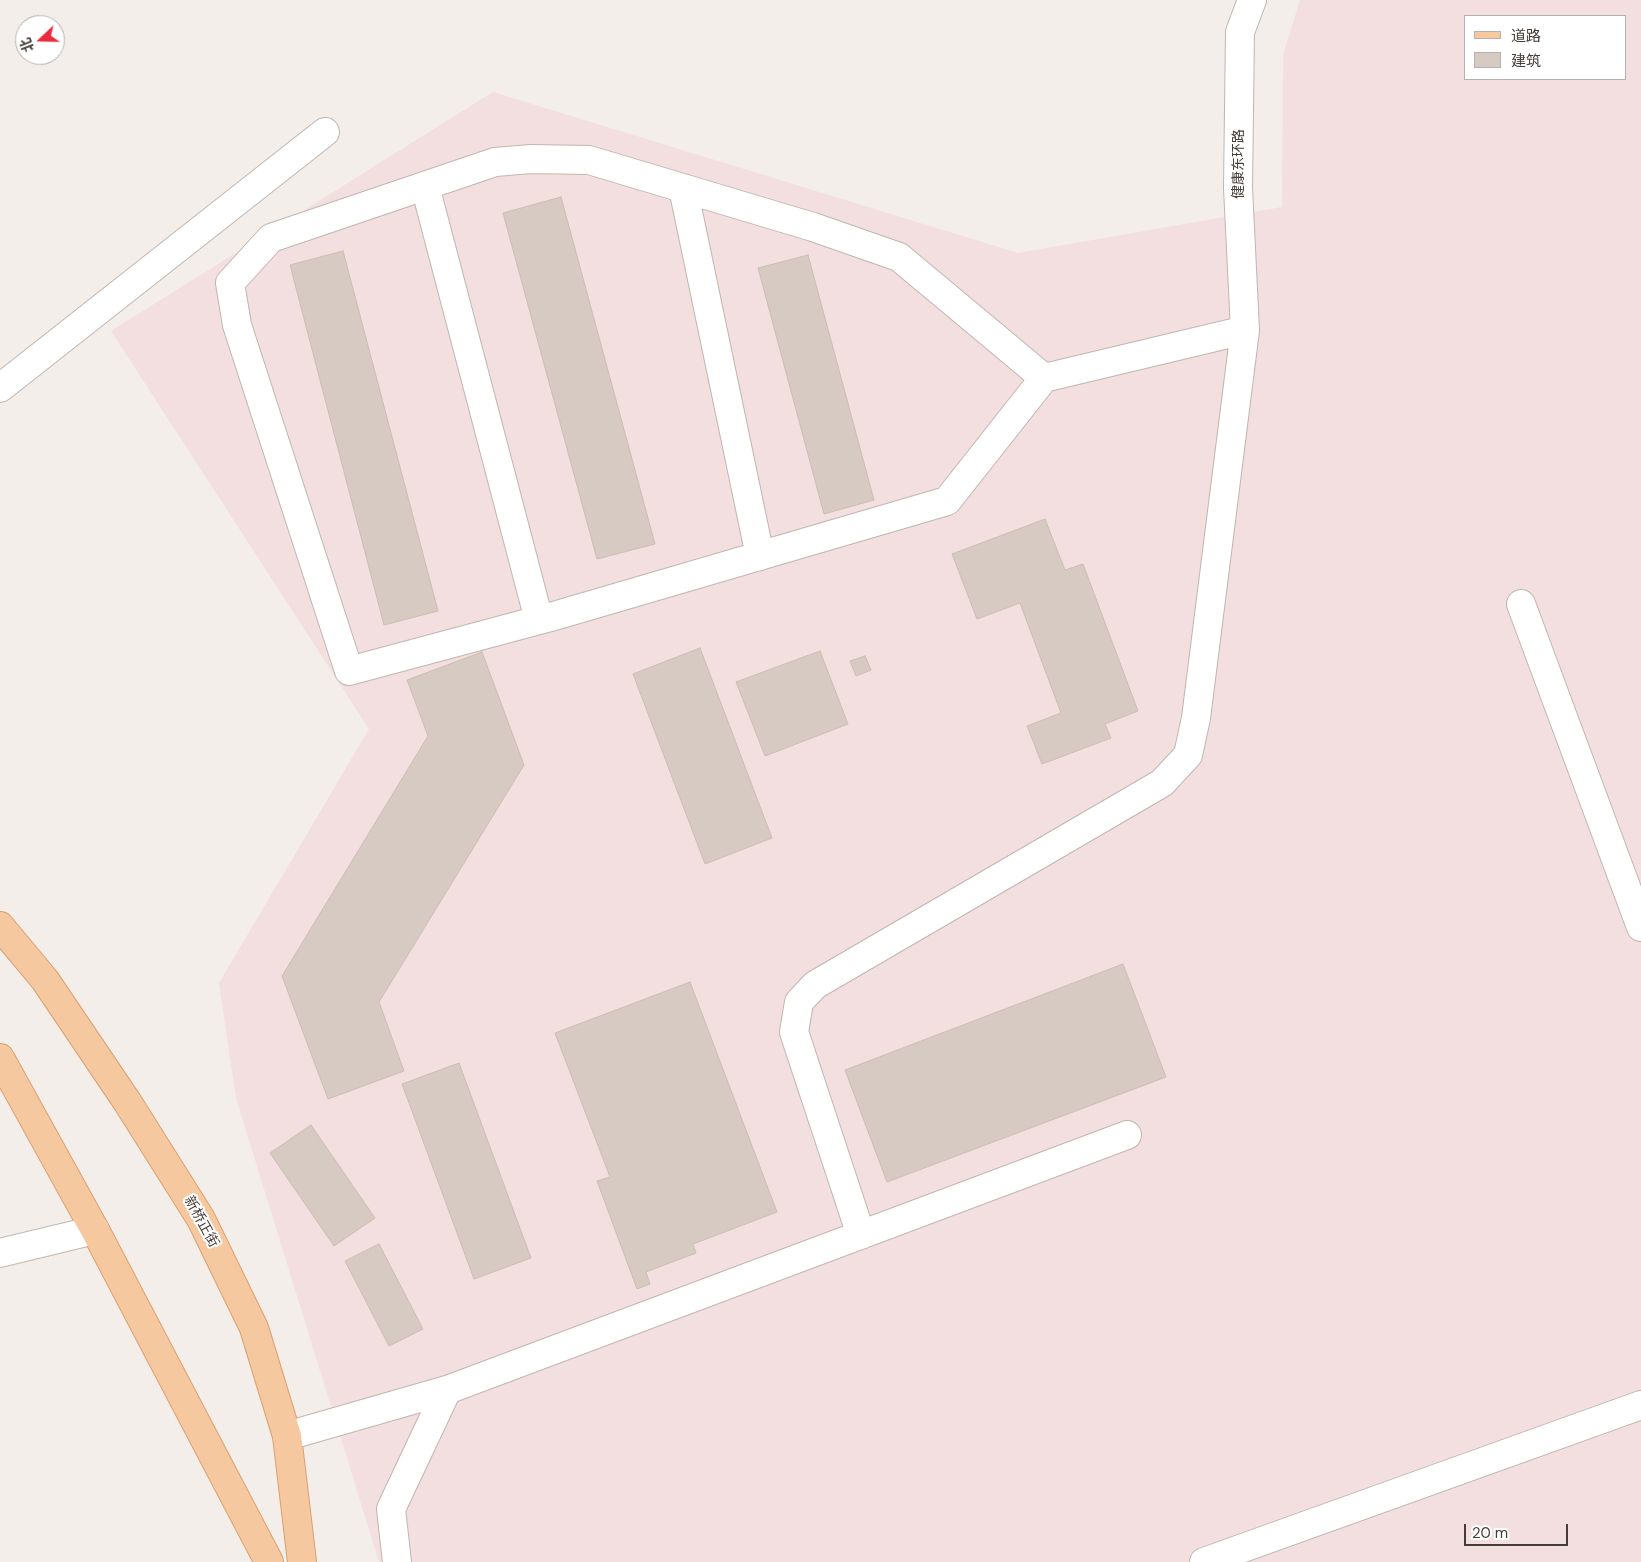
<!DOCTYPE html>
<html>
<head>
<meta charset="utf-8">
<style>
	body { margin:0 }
	#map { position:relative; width:1641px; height:1562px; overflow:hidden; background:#f3eee9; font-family:"DM Sans","Noto Sans SC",sans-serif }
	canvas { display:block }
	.legend { position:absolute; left:1464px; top:15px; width:162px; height:65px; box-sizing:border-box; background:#fff; border:1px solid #b5b1af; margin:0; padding:6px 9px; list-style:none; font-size:15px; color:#463d38 }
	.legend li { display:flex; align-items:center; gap:10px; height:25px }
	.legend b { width:25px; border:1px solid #b5b1af }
	.north { position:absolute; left:15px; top:15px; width:50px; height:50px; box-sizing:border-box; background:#fff; border:1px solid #b5b1af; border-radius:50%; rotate:249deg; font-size:14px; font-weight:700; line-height:20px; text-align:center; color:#463d38 }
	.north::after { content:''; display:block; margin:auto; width:18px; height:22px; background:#e92b3d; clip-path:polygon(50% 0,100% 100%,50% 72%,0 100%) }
	.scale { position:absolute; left:1464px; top:1524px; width:104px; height:22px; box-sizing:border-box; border:2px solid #463d38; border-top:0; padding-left:6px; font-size:15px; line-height:18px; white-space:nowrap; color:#463d38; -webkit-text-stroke:4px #fff; paint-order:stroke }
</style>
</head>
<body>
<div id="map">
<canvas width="1641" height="1562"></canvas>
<ul class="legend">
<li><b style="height:6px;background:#f6c89f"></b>道路</li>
<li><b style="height:14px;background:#d7cac2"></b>建筑</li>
</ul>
<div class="north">北</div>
<div class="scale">20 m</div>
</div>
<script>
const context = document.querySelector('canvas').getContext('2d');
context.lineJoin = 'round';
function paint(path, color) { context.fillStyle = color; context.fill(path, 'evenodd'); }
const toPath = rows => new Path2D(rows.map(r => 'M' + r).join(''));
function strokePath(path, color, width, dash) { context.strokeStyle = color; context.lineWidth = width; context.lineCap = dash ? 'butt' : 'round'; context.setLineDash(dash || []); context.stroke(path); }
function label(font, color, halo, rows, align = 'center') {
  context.font = font + ' "DM Sans","Noto Sans SC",sans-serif'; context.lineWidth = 4; context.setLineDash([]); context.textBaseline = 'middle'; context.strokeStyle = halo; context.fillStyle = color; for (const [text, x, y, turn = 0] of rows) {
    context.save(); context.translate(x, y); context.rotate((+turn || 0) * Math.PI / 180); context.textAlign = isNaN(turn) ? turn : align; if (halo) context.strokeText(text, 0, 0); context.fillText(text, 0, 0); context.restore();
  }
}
paint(toPath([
	[1300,0,1641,0,1641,1562,379,1562,236,1098,219,983,369,729,111,331,493,92,1018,253,1282,207,1283,55],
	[1465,16,1625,16,1625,79,1465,79]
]), '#f3dee0');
const building = toPath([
	[561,197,655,544,597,559,503,213,561,197],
	[343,251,438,611,384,625,290,265,343,251],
	[808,255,874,500,824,514,758,268,808,255],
	[1045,519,1065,570,1083,564,1138,711,1105,724,1111,738,1042,764,1027,726,1061,713,1020,603,977,619,952,554,1045,519],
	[700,648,772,838,705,864,633,674,700,648],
	[820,651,848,724,765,756,736,682,820,651],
	[482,652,524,765,379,1002,404,1071,328,1099,282,976,428,736,407,680,482,652],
	[865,656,871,670,856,676,850,661,865,656],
	[1123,964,1166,1077,887,1182,845,1070,1123,964],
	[690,982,777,1212,693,1244,696,1253,646,1272,650,1284,637,1289,597,1181,610,1177,555,1033,690,982],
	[459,1063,531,1258,474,1279,402,1084,459,1063],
	[311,1125,375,1218,334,1246,270,1153,311,1125],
	[379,1244,423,1329,389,1346,345,1261,379,1244]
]);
paint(building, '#d7cac2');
strokePath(building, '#cebdb3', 1);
const minor = toPath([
	[425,186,539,620],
	[683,188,760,556],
	[1044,378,899,257,813,227,589,160,531,159,495,162,271,238,230,283,237,325,349,671,554,616,947,501,1044,378,1245,330],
	[0,388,325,132],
	[1521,604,1641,927],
	[861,1235,794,1032,799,1002,815,985,1162,783,1188,755,1196,718,1245,330,1238,188,1240,32,1252,0],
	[0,1253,95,1230],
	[287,1436,447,1390,1127,1135],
	[397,1562,391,1509,447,1390],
	[1204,1562,1641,1405]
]);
const major = toPath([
	[0,926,45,980,128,1103,201,1219,254,1328,287,1436,302,1562],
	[0,1058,95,1230,269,1562]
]);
strokePath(minor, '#c1b6af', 30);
strokePath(major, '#daa070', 30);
strokePath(minor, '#fff', 28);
strokePath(major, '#f6c89f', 28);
label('14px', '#463d38', '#fff', [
	["健康东环路",1239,164,-90],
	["新桥正街",201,1222,61]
]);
</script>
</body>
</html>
